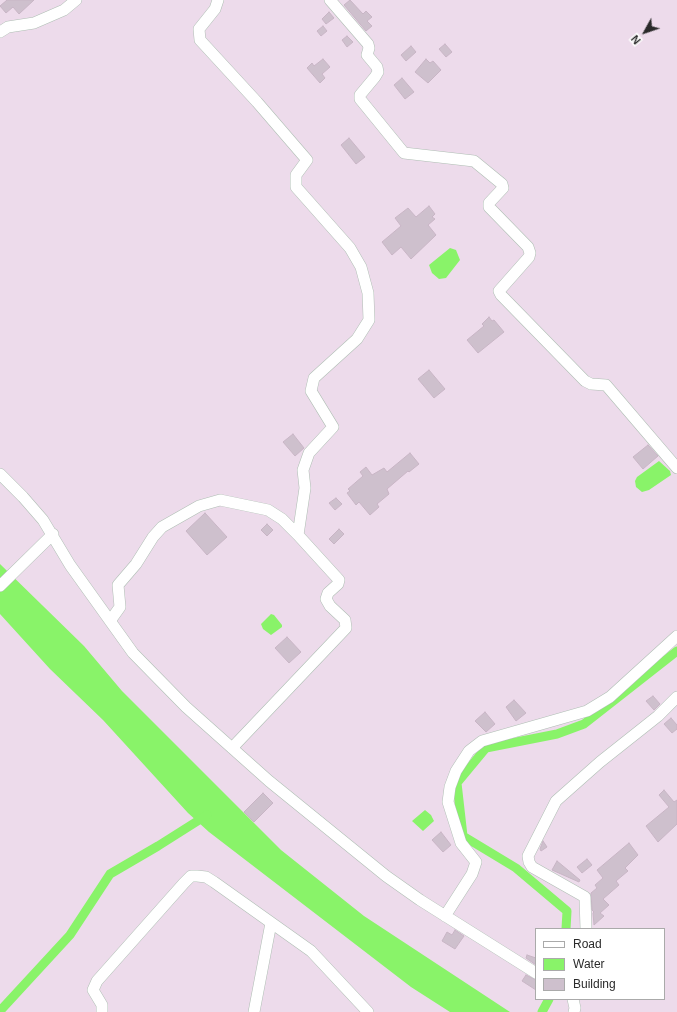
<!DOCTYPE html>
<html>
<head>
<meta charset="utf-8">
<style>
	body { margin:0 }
	#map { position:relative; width:677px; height:1012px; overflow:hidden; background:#eddbeb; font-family:Helvetica,sans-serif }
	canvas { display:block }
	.legend { position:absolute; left:535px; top:928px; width:130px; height:72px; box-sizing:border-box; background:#fff; border:1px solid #aaa; margin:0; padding:5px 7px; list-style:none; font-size:12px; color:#2a2a2a }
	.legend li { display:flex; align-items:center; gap:8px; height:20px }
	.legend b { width:20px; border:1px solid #aaa }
	.north { position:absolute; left:625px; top:12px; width:40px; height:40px; -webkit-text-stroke:3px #fff; paint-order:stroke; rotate:230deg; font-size:11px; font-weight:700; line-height:16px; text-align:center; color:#2a2a2a }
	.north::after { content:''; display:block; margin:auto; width:14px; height:18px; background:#2a2a2a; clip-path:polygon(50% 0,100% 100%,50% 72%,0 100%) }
</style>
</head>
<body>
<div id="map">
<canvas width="677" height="1012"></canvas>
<ul class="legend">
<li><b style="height:5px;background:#fff"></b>Road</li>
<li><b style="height:11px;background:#89f369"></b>Water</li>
<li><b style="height:11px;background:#cec0cd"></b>Building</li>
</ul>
<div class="north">N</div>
</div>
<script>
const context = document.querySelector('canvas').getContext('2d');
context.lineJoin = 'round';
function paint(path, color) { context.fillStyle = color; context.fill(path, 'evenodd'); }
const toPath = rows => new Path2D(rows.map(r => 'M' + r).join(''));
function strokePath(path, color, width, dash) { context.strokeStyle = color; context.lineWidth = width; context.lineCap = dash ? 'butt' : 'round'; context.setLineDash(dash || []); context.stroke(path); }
paint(toPath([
	[450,248,456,250,460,260,446,278,439,279,432,273,429,265],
	[659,461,670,471,671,475,649,490,642,492,636,487,635,481,637,477],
	[0,564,84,646,122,691,281,850,364,916,510,1012,450,1012,411,987,209,832,188,813,103,720,50,669,0,614],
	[271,614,274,615,282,625,282,627,271,635,263,629,261,624],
	[425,810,431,815,434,821,423,831,412,821]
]), '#89f369');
strokePath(toPath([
	[566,929,567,911,516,868,463,836,457,783,486,748,557,734,584,724,677,651],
	[0,1011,70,935,110,874,158,846,207,815],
	[542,1012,549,999]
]), '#89f369', 9);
const building = toPath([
	[7,0,34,0,19,14,13,7,6,13,0,6,7,0],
	[350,0,363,14,366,11,372,17,367,21,372,26,366,31,344,5,350,0],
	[329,12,334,18,326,24,322,19,329,12],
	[323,26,327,31,321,36,317,31,323,26],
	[347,36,353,42,347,47,342,40,347,36],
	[445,44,452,52,446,57,439,49,445,44],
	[411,46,416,52,406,61,401,55,411,46],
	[323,59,330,67,322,74,325,78,320,83,307,68,312,63,314,66,323,59],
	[426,59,430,63,433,61,441,70,428,83,415,72,426,59],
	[402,78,414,92,405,99,394,85,402,78],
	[349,138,365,157,356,164,341,145,349,138],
	[429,206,435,214,432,217,435,219,428,225,436,235,411,259,401,247,392,255,382,242,401,226,395,218,408,208,416,217,429,206],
	[489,317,492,321,494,320,504,332,478,353,467,340,484,326,482,324,489,317],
	[429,370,445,389,434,398,418,379,429,370],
	[293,434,304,448,295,456,283,442,293,434],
	[648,445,658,456,643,469,633,457,648,445],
	[410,453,419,464,409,472,408,471,387,489,389,494,377,504,379,507,370,515,359,502,356,505,347,493,350,491,348,489,363,476,360,472,366,467,372,475,384,468,387,472,410,453],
	[336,498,342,504,335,510,329,503,336,498],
	[205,513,227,537,207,555,186,531,205,513],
	[267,524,273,530,267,536,261,530,267,524],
	[339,529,344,534,334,544,329,539,339,529],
	[287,637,301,652,289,663,275,648,287,637],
	[653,696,660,704,654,710,646,701,653,696],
	[514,700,526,713,516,721,506,707,514,700],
	[485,712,495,724,486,732,475,721,485,712],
	[671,718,677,725,677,729,672,733,664,724,671,718],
	[664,790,674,802,677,800,677,824,658,842,646,826,669,807,659,795,664,790],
	[263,793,273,803,254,822,244,812,263,793],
	[441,832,451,845,443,852,432,840,441,832],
	[543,841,547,847,541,851,540,849,543,841],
	[629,843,638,855,625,868,628,871,616,881,619,885,603,899,609,905,600,913,604,916,594,925,593,913,594,912,592,910,591,893,597,888,595,885,603,878,597,870,629,843],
	[587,859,592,865,582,873,577,867,587,859],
	[557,861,580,880,579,882,552,870,557,861],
	[455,930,464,936,455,949,442,941,447,932,452,935,455,930],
	[527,955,536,958,536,965,526,958,527,955],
	[526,975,536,980,536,990,522,981,526,975]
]);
paint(building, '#cec0cd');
strokePath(building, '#c8b5c5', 1);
const minor = toPath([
	[330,0,368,44,369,48,367,55,377,67,378,72,375,77,360,95,360,99,404,153,474,161,502,184,503,188,489,203,489,207,528,247,530,253,529,257,499,291,501,295,585,381,591,384,606,385,677,468],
	[0,32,8,27,34,23,64,10,76,0],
	[0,474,23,497,43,520,70,565,133,653,186,707,269,781,386,876,420,900,536,973],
	[0,586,53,534],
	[110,621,120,607,118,585,136,564,153,537,162,527,199,506,220,500,268,510,282,519,298,535,305,488,303,470,309,453,333,427,311,391,314,378,357,339,369,320,368,293,361,267,350,248,296,187,296,175,307,160,257,102,200,40,199,29,215,9,218,0],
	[232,748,346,628,345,620,330,606,326,599,328,593,338,584,339,580,298,535],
	[445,916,472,874,476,862,461,843,448,802,450,787,456,771,469,751,482,741,587,711,610,697,677,636],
	[586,929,585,897,532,867,529,862,528,856,556,801,600,762,658,716,677,697],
	[573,999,575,1008,574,1012],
	[102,1012,102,1005,93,990,97,981,184,883,191,876,197,876,206,877,214,882,311,951,368,1012],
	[254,1012,271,923]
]);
strokePath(minor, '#afbeb4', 12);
strokePath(minor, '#fff', 11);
</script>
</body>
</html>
